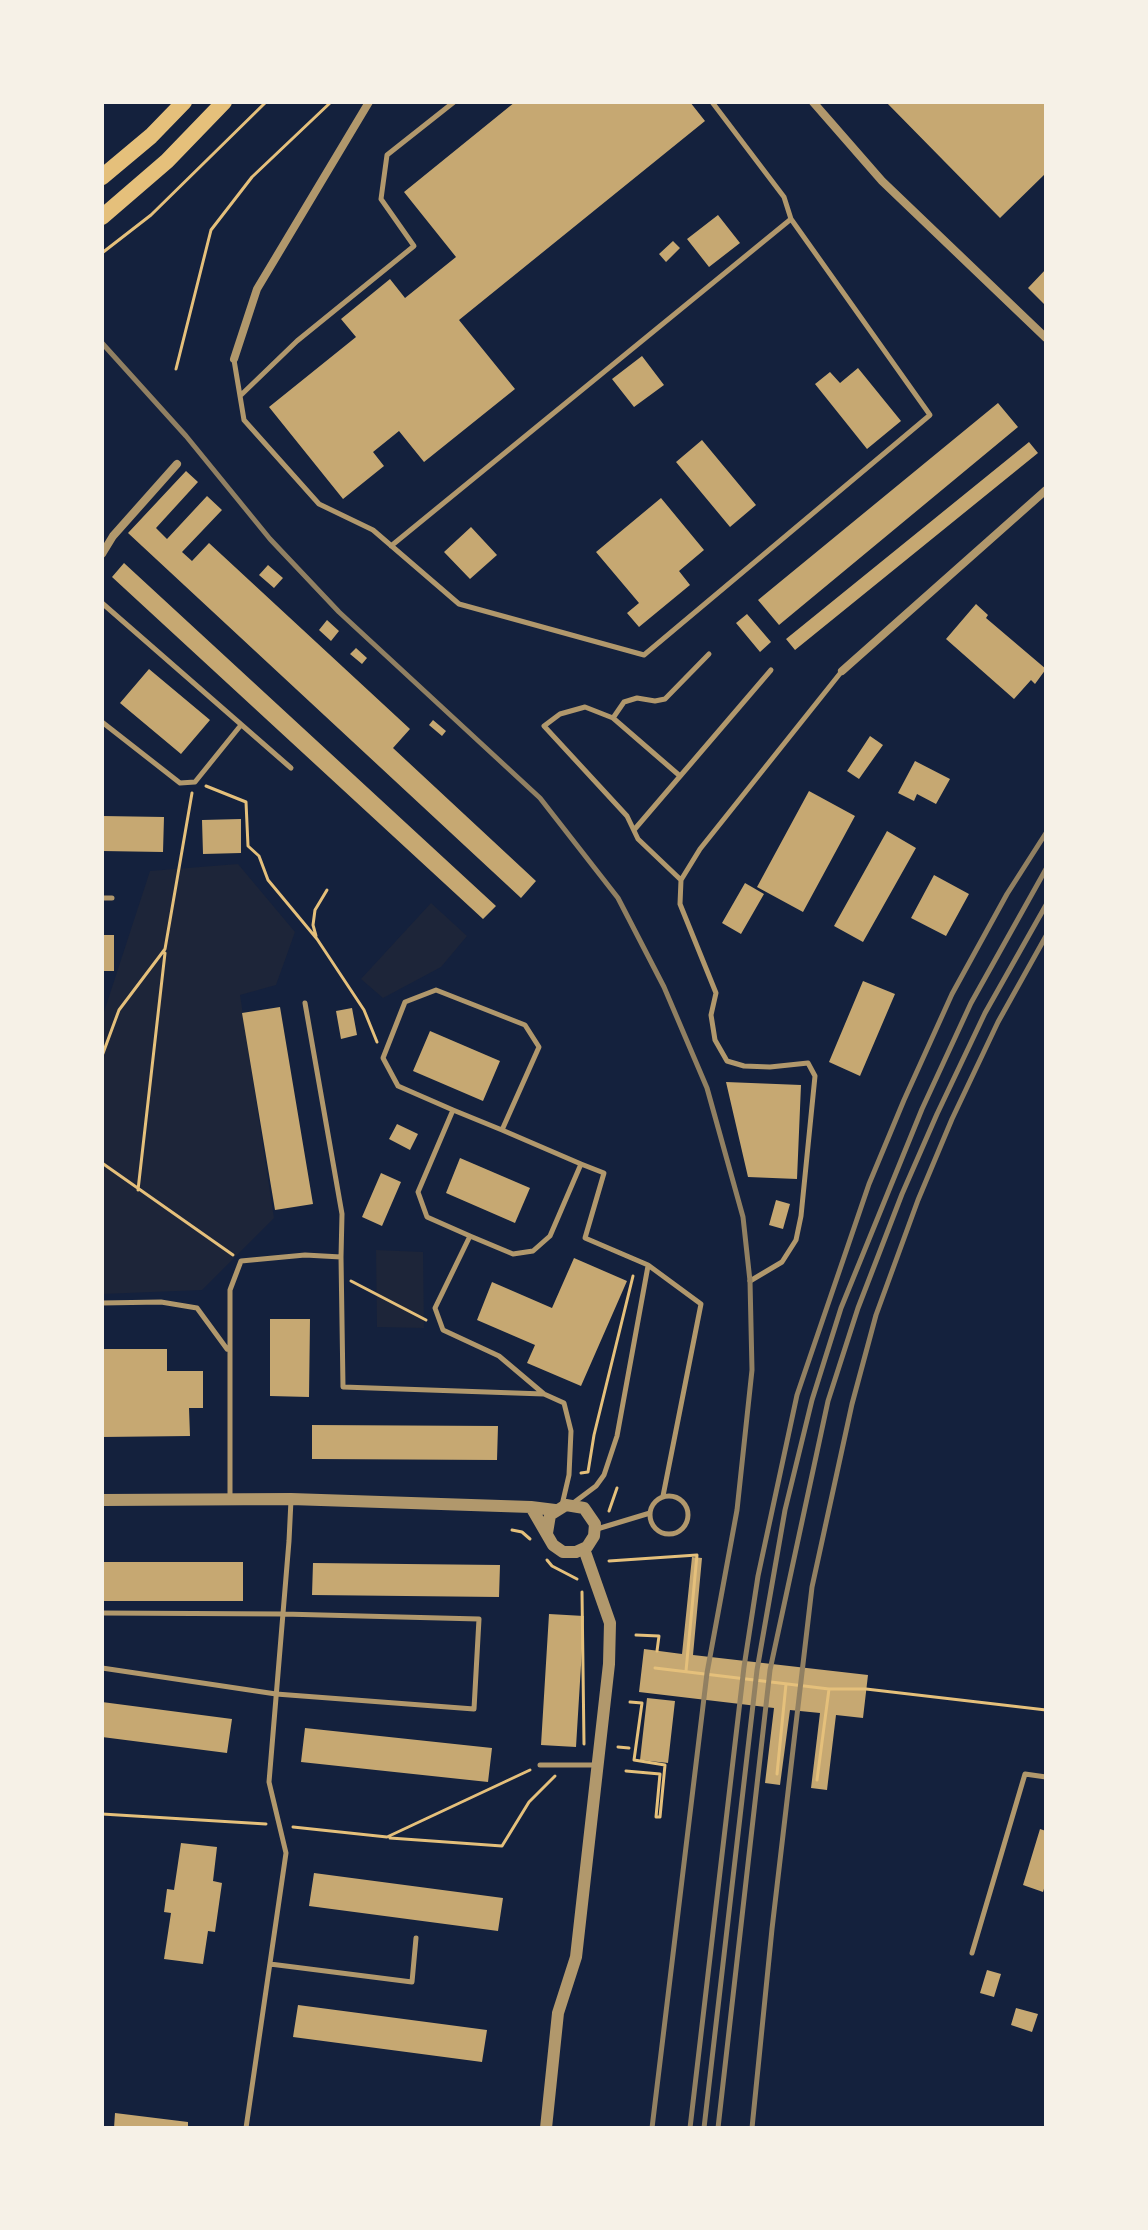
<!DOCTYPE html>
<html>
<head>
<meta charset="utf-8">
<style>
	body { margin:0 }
	#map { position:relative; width:1148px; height:2230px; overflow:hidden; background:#14213d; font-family:"Fira Sans",sans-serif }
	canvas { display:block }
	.frame { position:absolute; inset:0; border:104px solid #f6f1e7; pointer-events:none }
</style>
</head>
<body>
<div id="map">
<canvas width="1148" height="2230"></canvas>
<div class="frame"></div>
</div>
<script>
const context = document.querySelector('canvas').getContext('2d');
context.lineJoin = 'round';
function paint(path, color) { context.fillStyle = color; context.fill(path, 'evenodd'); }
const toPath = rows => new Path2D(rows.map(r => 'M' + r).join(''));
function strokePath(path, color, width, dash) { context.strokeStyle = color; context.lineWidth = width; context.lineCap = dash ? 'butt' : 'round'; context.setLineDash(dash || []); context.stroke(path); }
paint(toPath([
	[238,864,295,932,276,985,240,995,274,1218,202,1290,102,1294,102,1018,150,871],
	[431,903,467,936,441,967,383,998,361,979],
	[376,1250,423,1252,424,1328,377,1327]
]), '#1d2539');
paint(toPath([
	[515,102,690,102,705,121,459,320,515,389,424,462,399,431,373,452,384,466,343,499,269,407,356,337,341,319,390,279,405,298,456,257,404,192],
	[886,102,1046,102,1046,173,1000,218],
	[718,215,740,243,709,267,687,239],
	[673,241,680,248,666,262,659,254],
	[1046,269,1046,306,1028,288],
	[642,356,664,385,634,407,612,379],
	[858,368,901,421,867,449,815,384,830,372,840,383],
	[998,403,1018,427,779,625,758,600],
	[702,440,756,505,730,527,676,462],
	[1029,442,1038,453,795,650,786,639],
	[186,471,198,482,156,528,167,539,207,496,222,510,182,552,192,561,209,543,410,729,393,748,536,881,521,898,128,533],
	[661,498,704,550,679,571,690,585,639,627,627,613,639,603,596,552],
	[471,527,497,555,470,579,444,552],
	[124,563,496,906,483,919,112,577],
	[268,565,283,578,274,588,259,575],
	[976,604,988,615,986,618,1046,669,1035,684,1031,680,1014,699,946,639],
	[747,614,771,642,760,652,736,623],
	[327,620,339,631,331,641,319,630],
	[356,648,367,658,362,664,350,654],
	[149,669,210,720,181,754,120,703],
	[433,720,446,731,442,736,429,725],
	[870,736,883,745,859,779,847,771],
	[915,761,950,779,936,804,917,794,914,801,898,793],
	[809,791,855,816,803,912,757,887],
	[102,816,164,817,163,852,102,851],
	[241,819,241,853,203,854,202,820],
	[887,831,916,848,863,942,834,926],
	[934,875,969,894,946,936,911,918],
	[745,883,764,894,741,934,722,923],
	[102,935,114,935,114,971,102,971],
	[863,981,895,994,860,1076,829,1062],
	[280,1007,313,1204,275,1210,242,1013],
	[352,1008,357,1035,341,1039,336,1011],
	[430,1031,500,1061,483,1101,413,1071],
	[726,1082,801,1085,797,1179,748,1177],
	[397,1124,418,1134,410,1150,389,1139],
	[460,1158,530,1188,515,1223,446,1193],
	[381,1173,401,1182,382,1226,362,1217],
	[776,1200,790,1204,783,1229,769,1225],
	[574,1258,627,1281,581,1386,527,1363,535,1345,477,1320,492,1282,552,1308],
	[270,1319,310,1319,309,1397,270,1396],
	[102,1349,167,1349,167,1371,203,1371,203,1408,189,1408,190,1436,102,1437],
	[312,1425,498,1426,497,1460,312,1459],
	[692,1557,702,1558,693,1655,868,1675,863,1718,836,1715,827,1790,811,1788,820,1713,790,1710,780,1785,765,1783,774,1708,639,1692,644,1649,682,1654],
	[102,1562,243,1562,243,1601,102,1601],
	[313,1563,500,1565,499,1597,312,1595],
	[549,1614,584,1616,576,1747,541,1745],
	[647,1698,675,1701,668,1763,640,1760],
	[102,1702,232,1719,227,1753,102,1737],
	[305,1728,492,1748,488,1782,301,1762],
	[1040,1829,1046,1831,1046,1882,1043,1892,1023,1885],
	[181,1843,217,1847,213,1881,222,1883,215,1932,208,1931,203,1964,164,1959,171,1913,164,1912,167,1889,174,1890],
	[314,1873,503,1898,498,1931,309,1906],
	[987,1970,1001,1974,994,1997,980,1993],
	[298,2005,487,2030,482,2062,293,2037],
	[1016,2008,1038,2014,1032,2032,1011,2025],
	[115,2113,188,2122,188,2128,114,2128]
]), '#c6a872');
strokePath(toPath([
	[102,253,151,215,266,102],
	[176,369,211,230,252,177,331,102],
	[206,786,246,802,248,846,259,856,268,880,317,939,364,1010,377,1042],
	[316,936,313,925,315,910,327,890],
	[102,1056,119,1010,165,949,192,793],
	[102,1163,233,1255],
	[138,1190,165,953],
	[351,1281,426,1320],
	[581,1473,588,1472,594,1435,633,1276],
	[609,1511,617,1488],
	[512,1530,522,1532,530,1539],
	[547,1560,552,1566,577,1579],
	[609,1561,697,1555,686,1671],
	[582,1592,584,1744],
	[636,1635,659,1636,657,1651],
	[655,1668,829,1689,866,1689,1046,1710],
	[618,1747,629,1748],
	[626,1771,660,1774,656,1817,660,1817,665,1765,634,1760,642,1703,630,1702],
	[777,1774,786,1684],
	[817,1780,829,1689],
	[102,1814,266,1824],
	[293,1827,387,1837,530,1770],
	[390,1838,502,1846,529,1802,555,1776]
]), '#e5c07b', 3);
strokePath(toPath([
	[712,102,784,197,791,219],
	[234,360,244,420,319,504,373,530,459,604,644,655,930,415,791,219,391,546],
	[240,396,297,341,414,246,381,199,387,155,454,102],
	[102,603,291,768],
	[613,718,585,707,560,714,544,726,627,816,638,839,681,880],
	[102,722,180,783,195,782,241,725],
	[680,776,613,718,624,702,637,698,655,701,665,699,709,654],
	[634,830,771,670],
	[102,898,112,898],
	[305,1003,342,1214,341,1257],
	[453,1110,502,1130,539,1047,525,1025,436,990,405,1002,383,1058,398,1086,453,1110,418,1192,427,1217,470,1236,435,1308,443,1330,499,1356,544,1394],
	[581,1164,604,1173,585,1238,648,1265,701,1304,663,1496],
	[470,1236,513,1254,533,1251,550,1236,581,1164,502,1130],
	[750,1281,782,1262,796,1240,801,1216,815,1076,808,1063,770,1067,744,1066,727,1061,715,1040,711,1015,716,993,680,904,681,880,700,849,842,671],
	[102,1303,161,1302,197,1308,227,1349],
	'650 1515a19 19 0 1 1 38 0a19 19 0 1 1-38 0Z',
	[230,1498,230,1290,241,1261,305,1255,341,1257,343,1387,544,1394,564,1403,571,1431,569,1475,562,1505],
	[572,1504,596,1486,604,1475,617,1436,648,1266],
	[597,1529,650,1513],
	[102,1613,283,1614,479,1619,474,1709,276,1694,102,1668],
	[540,1765,598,1765],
	[972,1953,1025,1774,1046,1777],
	[270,1964,412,1982,416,1938],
	[246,2128,286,1853,269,1782,289,1541,291,1500]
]), '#b1986c', 5);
strokePath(toPath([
	[813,102,882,181,1046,338],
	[234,359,257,289,369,102],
	[102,554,113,536,177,464],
	[842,671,1046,490]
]), '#b1986c', 8);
strokePath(toPath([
	[102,1500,291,1499,531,1507,555,1510],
	[531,1507,553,1545,563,1552,576,1552,587,1547,594,1536,595,1524,584,1508,566,1505,550,1515,547,1533],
	[546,2128,558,2013,576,1957,609,1664,610,1623,584,1549]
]), '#b1986c', 12);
strokePath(toPath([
	[102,177,151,136,184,102],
	[102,217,167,161,224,102]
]), '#e5c07b', 16);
strokePath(toPath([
	[102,343,186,436,270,539,339,612,540,798,618,898,664,987,707,1088,743,1217,750,1281,752,1370,737,1510,707,1673,652,2128],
	[690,2128,744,1667,758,1576,797,1395,869,1184,904,1100,952,994,1007,894,1046,833],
	[704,2128,757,1670,785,1510,812,1400,841,1308,922,1109,971,1003,1046,869],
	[718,2128,770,1670,828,1401,858,1308,902,1194,937,1114,985,1013,1046,905],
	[752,2128,772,1929,812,1587,852,1404,876,1315,918,1200,952,1119,998,1022,1046,936]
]), '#918062', 5);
</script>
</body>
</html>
